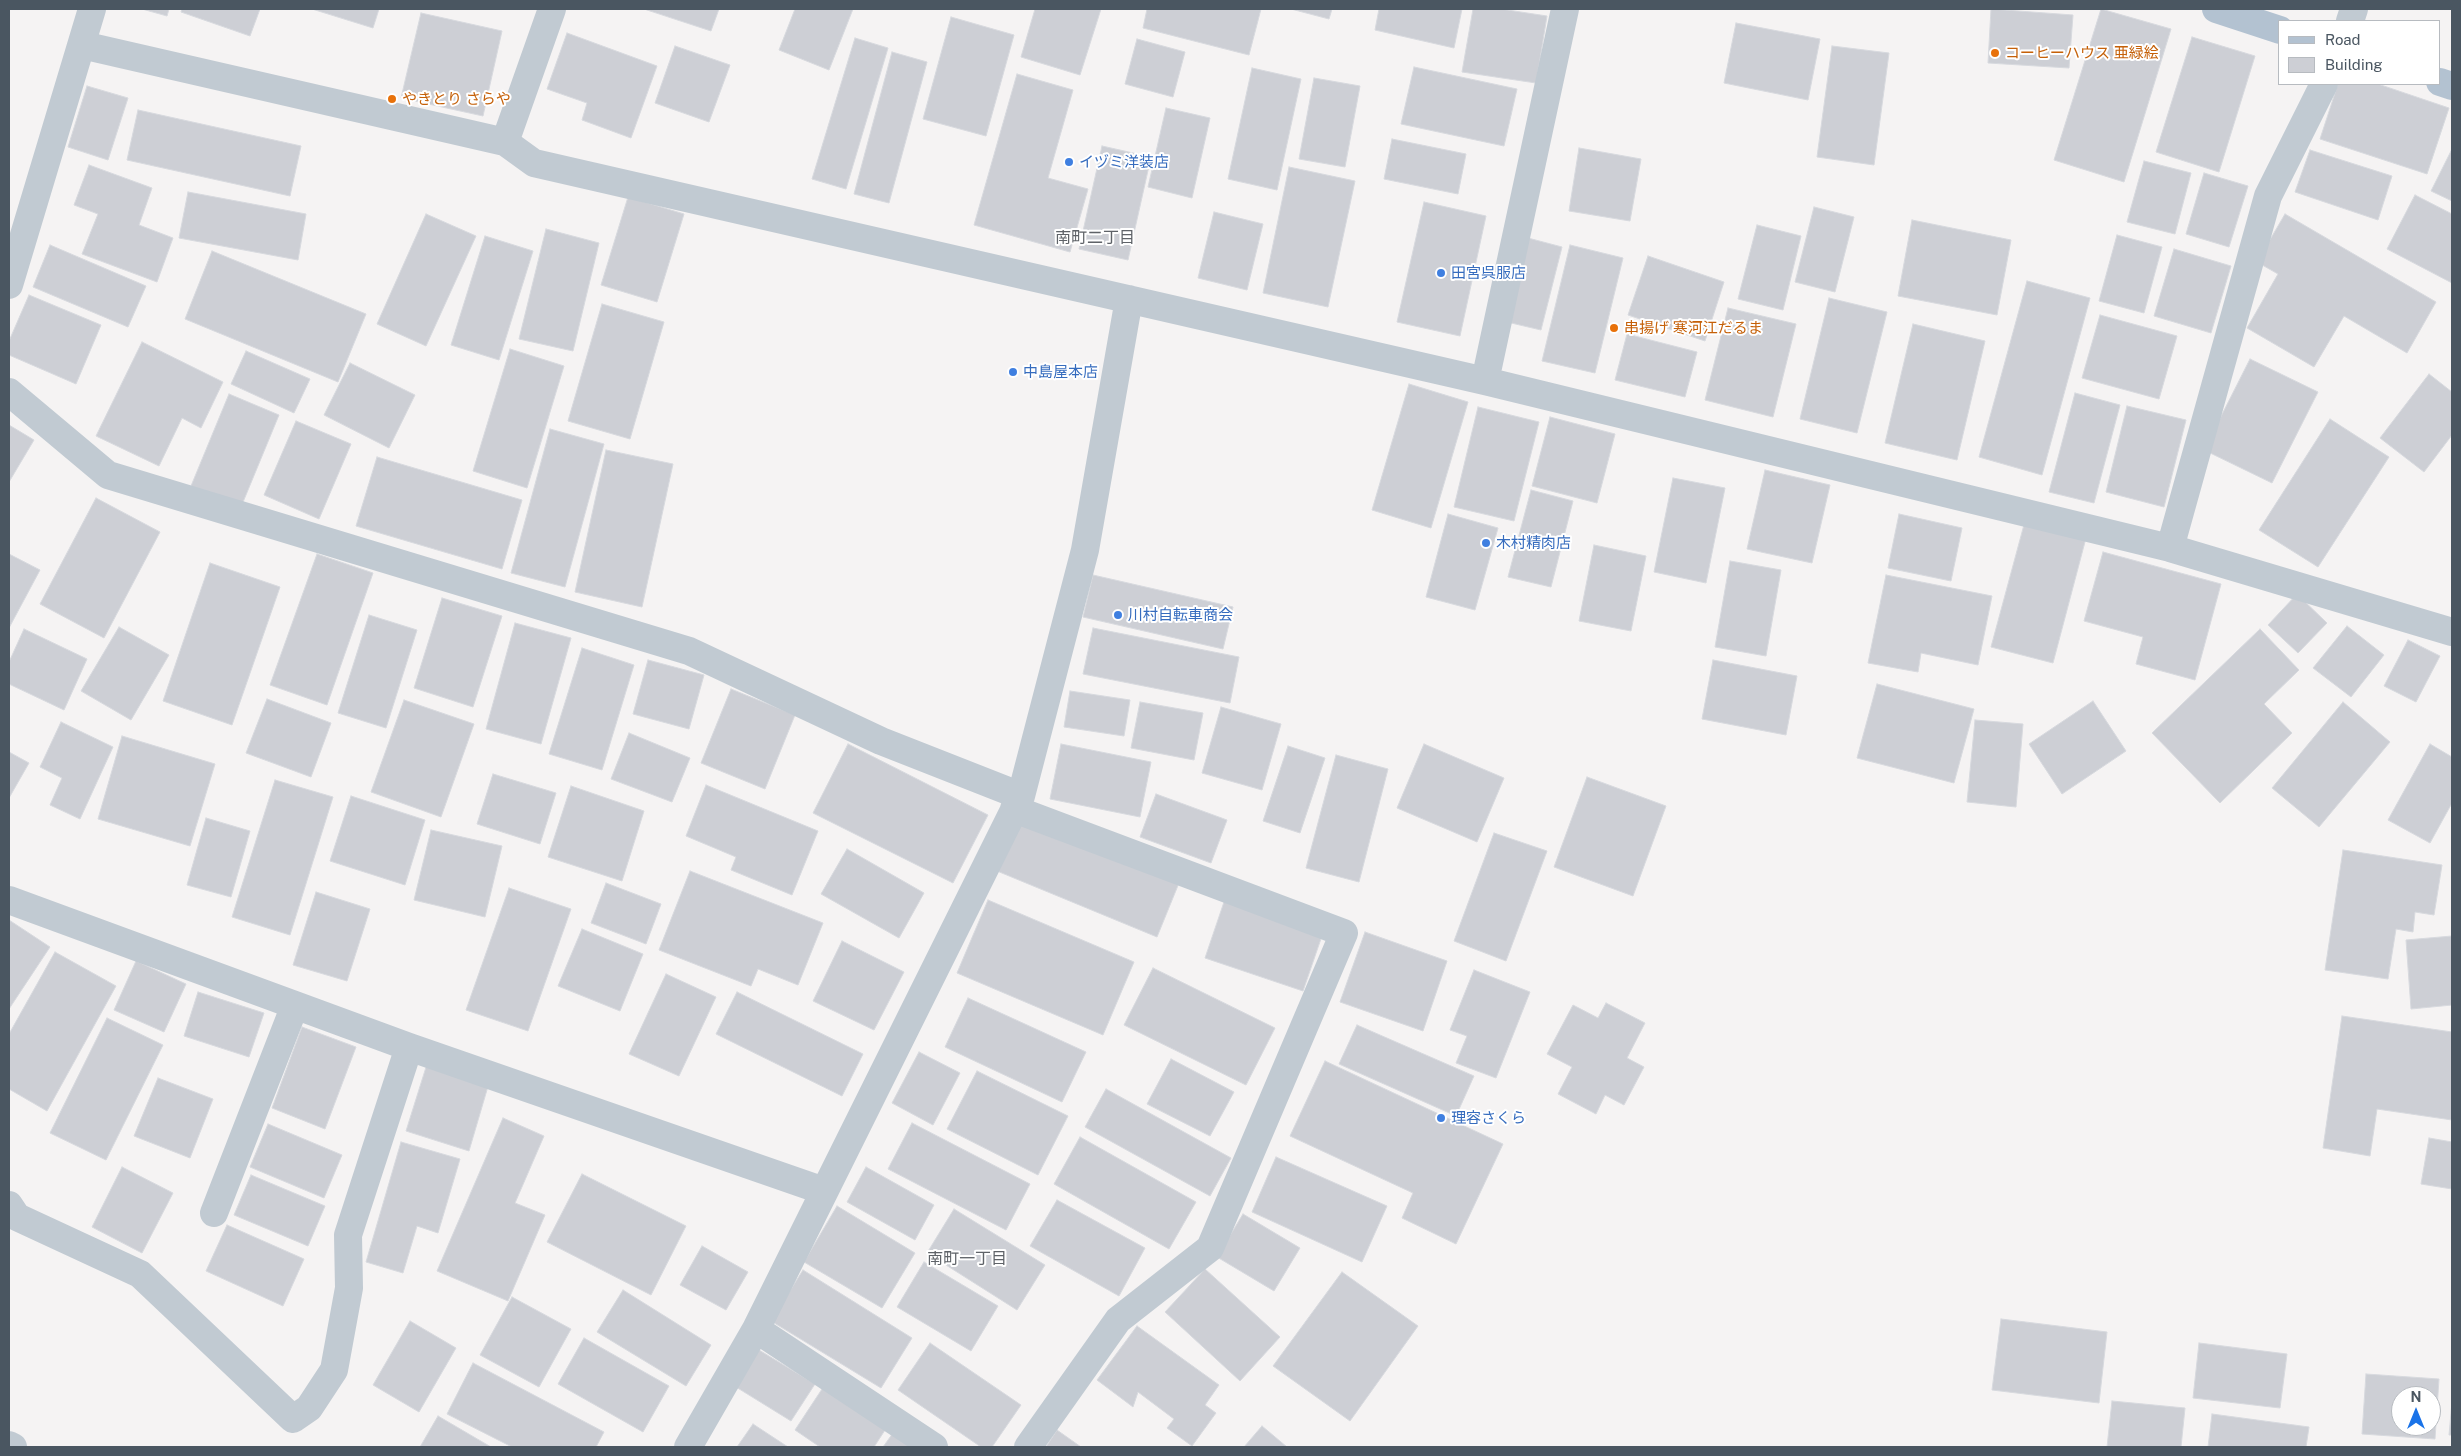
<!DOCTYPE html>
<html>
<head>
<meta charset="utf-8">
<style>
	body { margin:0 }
	#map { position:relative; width:2461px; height:1456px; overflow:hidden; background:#f5f3f3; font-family:"Public Sans",sans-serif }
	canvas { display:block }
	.frame { position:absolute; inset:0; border:10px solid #4a5661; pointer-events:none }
	.legend { position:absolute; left:2278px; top:20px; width:162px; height:65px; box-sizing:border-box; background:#fff; border:1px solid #b7bbc0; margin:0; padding:6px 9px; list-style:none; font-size:15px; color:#4a5661 }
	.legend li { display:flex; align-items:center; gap:10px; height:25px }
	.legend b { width:25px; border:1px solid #b7bbc0 }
	.north { position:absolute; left:2391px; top:1386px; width:50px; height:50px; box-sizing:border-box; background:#fff; border:1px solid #b7bbc0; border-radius:50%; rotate:0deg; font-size:14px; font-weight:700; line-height:20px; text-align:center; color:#4a5661 }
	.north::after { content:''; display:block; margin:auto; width:18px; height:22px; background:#1a73e8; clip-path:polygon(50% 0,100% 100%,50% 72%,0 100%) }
</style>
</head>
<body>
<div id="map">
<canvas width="2461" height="1456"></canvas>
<div class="frame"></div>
<ul class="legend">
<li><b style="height:6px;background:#b3c2d1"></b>Road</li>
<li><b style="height:14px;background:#cdcfd5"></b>Building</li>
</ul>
<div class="north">N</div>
</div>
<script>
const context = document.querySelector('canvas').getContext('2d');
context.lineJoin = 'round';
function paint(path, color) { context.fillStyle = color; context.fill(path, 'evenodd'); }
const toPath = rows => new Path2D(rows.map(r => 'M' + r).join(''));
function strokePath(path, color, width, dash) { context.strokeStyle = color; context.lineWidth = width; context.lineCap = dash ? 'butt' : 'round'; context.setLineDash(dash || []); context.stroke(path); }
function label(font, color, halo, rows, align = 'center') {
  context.font = font + ' "Public Sans","Noto Sans JP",sans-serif'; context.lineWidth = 4; context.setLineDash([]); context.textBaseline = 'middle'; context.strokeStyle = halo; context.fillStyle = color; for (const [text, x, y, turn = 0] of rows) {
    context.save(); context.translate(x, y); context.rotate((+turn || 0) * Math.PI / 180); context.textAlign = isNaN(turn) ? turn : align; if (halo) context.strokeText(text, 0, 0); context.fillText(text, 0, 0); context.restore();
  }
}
const building = toPath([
	[142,9,169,9,167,16,142,9],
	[182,9,260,9,250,36,181,12,182,9],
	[312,9,379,9,373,28,312,9],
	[644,9,719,9,711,31,644,9],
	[795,9,853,9,829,70,779,50,795,9],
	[1035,9,1101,9,1080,75,1021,57,1035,9],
	[1147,9,1261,9,1249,55,1143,28,1147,9],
	[1291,9,1332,9,1329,19,1291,9],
	[1379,9,1462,9,1454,48,1375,30,1379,9],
	[1473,9,1501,9,1547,16,1536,83,1462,72,1473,9],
	[1991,9,2073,15,2069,68,1988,63,1991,9],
	[2101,9,2171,29,2124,182,2054,160,2101,9],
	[421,13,502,31,483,116,401,98,421,13],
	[951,17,1014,35,986,136,923,119,951,17],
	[1736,23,1820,39,1808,100,1724,83,1736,23],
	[567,33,657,66,631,138,582,120,587,103,547,89,567,33],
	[2192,37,2255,56,2219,172,2156,152,2192,37],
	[855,38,888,48,846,189,812,179,855,38],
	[1137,39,1185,52,1173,97,1125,84,1137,39],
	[675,46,730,65,709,122,655,103,675,46],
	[1832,46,1889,53,1874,165,1817,157,1832,46],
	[892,52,927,62,889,203,854,194,892,52],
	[1414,67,1517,89,1504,146,1401,124,1414,67],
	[1252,68,1301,79,1277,190,1228,179,1252,68],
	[1017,74,1073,90,1048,178,1088,189,1070,252,974,225,1017,74],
	[1314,78,1360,86,1345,167,1299,159,1314,78],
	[2338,84,2378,84,2449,108,2427,174,2320,139,2338,84],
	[87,86,128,98,108,160,68,147,87,86],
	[1166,108,1210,118,1192,198,1148,187,1166,108],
	[138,110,301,146,290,196,127,160,138,110],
	[1392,139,1466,154,1458,194,1384,179,1392,139],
	[1102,146,1151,157,1128,260,1079,249,1102,146],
	[1579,148,1641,159,1630,221,1569,211,1579,148],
	[2452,149,2452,201,2431,191,2452,149],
	[2310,150,2392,176,2378,220,2295,192,2310,150],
	[2144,161,2191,173,2175,234,2127,222,2144,161],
	[89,165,152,188,139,225,173,238,157,282,82,254,98,214,74,205,89,165],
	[1289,167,1355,181,1328,307,1263,293,1289,167],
	[2204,173,2248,186,2229,247,2186,234,2204,173],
	[188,192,306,214,298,260,179,238,188,192],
	[2415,195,2452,214,2452,283,2387,249,2415,195],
	[628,197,684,214,657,302,601,285,628,197],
	[1424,202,1486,216,1460,336,1397,322,1424,202],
	[1814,207,1854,217,1835,292,1795,282,1814,207],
	[1214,212,1263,224,1247,290,1198,278,1214,212],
	[426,214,476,236,426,346,377,324,426,214],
	[2285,214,2436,302,2407,353,2344,316,2314,367,2247,328,2278,274,2257,262,2285,214],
	[1912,220,2011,240,1997,315,1898,296,1912,220],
	[1757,225,1801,236,1783,310,1738,299,1757,225],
	[546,229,599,243,573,351,519,339,546,229],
	[2117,235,2162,247,2144,313,2099,301,2117,235],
	[485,236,533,251,499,360,451,345,485,236],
	[1528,238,1562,247,1541,330,1507,322,1528,238],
	[50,245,146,286,128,327,33,287,50,245],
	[1570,245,1623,258,1595,373,1542,361,1570,245],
	[2174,249,2231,266,2211,333,2154,316,2174,249],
	[212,251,366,314,338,382,185,319,212,251],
	[1648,256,1724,282,1705,341,1628,315,1648,256],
	[2027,281,2090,298,2042,475,1979,457,2027,281],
	[29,295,101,325,76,384,9,355,9,341,29,295],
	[1829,298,1887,312,1857,433,1800,419,1829,298],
	[602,304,664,322,630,439,568,421,602,304],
	[1728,308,1796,324,1773,417,1705,400,1728,308],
	[2100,315,2177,336,2159,399,2082,378,2100,315],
	[1913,324,1985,341,1957,460,1885,443,1913,324],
	[1627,334,1697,352,1685,397,1615,380,1627,334],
	[142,342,223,382,201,428,182,418,159,466,96,436,142,342],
	[510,349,564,366,527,488,473,471,510,349],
	[246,351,310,379,294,413,231,384,246,351],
	[2250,359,2318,392,2272,483,2204,450,2250,359],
	[350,363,415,395,389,448,324,415,350,363],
	[2429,374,2452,392,2452,435,2424,472,2380,438,2429,374],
	[1409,384,1468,402,1431,528,1372,510,1409,384],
	[2075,393,2120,405,2094,503,2049,492,2075,393],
	[229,394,279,415,241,507,191,486,229,394],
	[2127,406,2186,420,2164,507,2106,492,2127,406],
	[1478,407,1539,422,1514,521,1454,507,1478,407],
	[1550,417,1615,434,1597,503,1532,486,1550,417],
	[2330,419,2389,457,2318,567,2259,530,2330,419],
	[296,421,351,444,319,519,264,495,296,421],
	[9,425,34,440,9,482,9,425],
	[550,429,604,444,565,587,511,573,550,429],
	[606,450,673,464,642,607,575,592,606,450],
	[377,457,522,500,502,569,356,526,377,457],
	[1765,470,1830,485,1812,563,1747,549,1765,470],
	[1673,478,1725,488,1706,583,1654,572,1673,478],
	[1531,490,1573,501,1551,587,1508,577,1531,490],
	[96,498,160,532,104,638,40,604,96,498],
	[1448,514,1498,528,1475,610,1426,597,1448,514],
	[1899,514,1962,528,1951,581,1888,568,1899,514],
	[2025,521,2086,538,2053,663,1991,647,2025,521],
	[1594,545,1646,556,1631,631,1579,621,1594,545],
	[2103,552,2221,584,2195,680,2136,664,2143,637,2084,621,2103,552],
	[9,554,40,570,9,628,9,554],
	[317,554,373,573,327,705,270,685,317,554],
	[1730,561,1781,570,1766,656,1715,647,1730,561],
	[210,563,280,587,232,725,163,701,210,563],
	[1093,575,1233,607,1223,649,1083,617,1093,575],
	[1886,575,1992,596,1978,665,1921,653,1918,672,1868,663,1886,575],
	[2297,594,2327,623,2298,653,2268,625,2297,594],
	[442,598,502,616,473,707,414,688,442,598],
	[369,615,417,630,386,728,338,713,369,615],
	[515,623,571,638,541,744,486,729,515,623],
	[2347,626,2384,655,2351,697,2313,668,2347,626],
	[119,627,169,655,131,720,81,691,119,627],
	[1093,628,1239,657,1230,703,1083,674,1093,628],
	[24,629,87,659,64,710,9,684,9,662,24,629],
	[2260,629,2299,670,2264,704,2292,733,2220,803,2152,733,2260,629],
	[2408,640,2440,656,2416,702,2384,686,2408,640],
	[582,648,634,665,602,770,549,754,582,648],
	[648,660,704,675,689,729,633,714,648,660],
	[1713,660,1797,676,1786,735,1702,719,1713,660],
	[1877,684,1974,709,1954,783,1857,758,1877,684],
	[731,689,795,715,765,789,701,763,731,689],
	[1070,691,1130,700,1124,736,1064,727,1070,691],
	[267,699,331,723,311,777,246,753,267,699],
	[404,700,474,724,441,817,371,792,404,700],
	[2093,701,2126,751,2062,794,2029,744,2093,701],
	[1140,702,1203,713,1194,760,1131,748,1140,702],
	[2343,702,2390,742,2319,827,2272,788,2343,702],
	[1221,707,1281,724,1262,790,1202,773,1221,707],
	[1975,720,2023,724,2016,807,1967,802,1975,720],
	[61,722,113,747,80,819,50,805,62,778,40,767,61,722],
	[629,733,690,758,672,802,611,779,629,733],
	[122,736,215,764,190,846,98,819,122,736],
	[848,744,988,815,953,883,813,813,848,744],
	[1061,744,1151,762,1140,817,1050,799,1061,744],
	[1424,744,1504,778,1477,842,1397,808,1424,744],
	[2430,744,2452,757,2452,803,2430,843,2388,820,2430,744],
	[1288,746,1325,758,1300,833,1263,821,1288,746],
	[9,752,29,763,9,798,9,752],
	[1336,755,1388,769,1359,882,1306,868,1336,755],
	[493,774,556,793,540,844,477,824,493,774],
	[1587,777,1666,806,1633,896,1554,867,1587,777],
	[275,780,333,797,290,935,232,917,275,780],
	[706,785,818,831,792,895,731,870,736,857,686,836,706,785],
	[571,786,644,811,622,881,548,857,571,786],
	[1156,794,1227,820,1211,863,1140,837,1156,794],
	[351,796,425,820,405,885,330,861,351,796],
	[1019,817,1179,883,1157,937,997,871,1019,817],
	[206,818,250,831,231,897,187,885,206,818],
	[431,830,502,846,485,917,414,900,431,830],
	[1494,833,1547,851,1506,961,1454,941,1494,833],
	[847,849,924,893,899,938,821,894,847,849],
	[2343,850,2442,865,2434,915,2415,912,2413,932,2396,929,2388,979,2325,970,2343,850],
	[690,871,823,923,798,985,758,969,751,986,659,950,690,871],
	[606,883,661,904,646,944,591,923,606,883],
	[509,888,571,909,528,1031,466,1010,509,888],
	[316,892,370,909,347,981,293,965,316,892],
	[1226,896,1324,930,1303,991,1205,958,1226,896],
	[988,900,1134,962,1103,1035,957,973,988,900],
	[9,920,50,947,9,1009,9,920],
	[582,929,643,954,620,1011,558,986,582,929],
	[1365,932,1447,961,1423,1031,1340,1002,1365,932],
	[2452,936,2452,1005,2411,1009,2406,940,2452,936],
	[842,941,904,972,874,1030,813,1001,842,941],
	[55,952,116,986,47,1111,9,1089,9,1034,55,952],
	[136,961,186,984,164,1032,114,1010,136,961],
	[1153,968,1275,1028,1246,1085,1124,1025,1153,968],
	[1474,970,1530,992,1496,1078,1456,1063,1467,1036,1450,1030,1474,970],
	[666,974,716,997,679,1076,629,1054,666,974],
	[198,992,264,1013,249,1057,184,1036,198,992],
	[737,992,863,1054,842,1096,716,1034,737,992],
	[968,998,1086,1052,1062,1102,945,1047,968,998],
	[1606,1003,1645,1023,1627,1058,1644,1067,1624,1105,1605,1095,1596,1114,1558,1094,1572,1067,1547,1054,1573,1005,1598,1018,1606,1003],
	[2342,1016,2452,1032,2452,1120,2377,1109,2370,1156,2323,1148,2342,1016],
	[107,1018,163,1045,106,1160,50,1133,107,1018],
	[1357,1025,1474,1076,1456,1116,1339,1064,1357,1025],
	[302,1027,356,1047,325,1129,272,1108,302,1027],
	[919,1052,960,1073,933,1125,892,1103,919,1052],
	[1171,1059,1234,1092,1210,1136,1147,1104,1171,1059],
	[1325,1061,1503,1144,1456,1244,1402,1218,1413,1193,1290,1136,1325,1061],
	[427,1064,489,1083,469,1151,406,1131,427,1064],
	[977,1071,1068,1116,1038,1175,947,1129,977,1071],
	[158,1078,213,1099,190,1158,134,1136,158,1078],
	[1106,1089,1231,1158,1210,1196,1085,1127,1106,1089],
	[503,1118,544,1136,515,1203,545,1215,508,1301,437,1271,503,1118],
	[912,1123,1030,1184,1006,1230,888,1169,912,1123],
	[268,1124,342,1155,324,1198,250,1167,268,1124],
	[1080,1137,1196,1202,1169,1249,1054,1184,1080,1137],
	[2429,1138,2452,1142,2452,1189,2421,1184,2429,1138],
	[401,1142,460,1159,438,1233,417,1226,403,1273,366,1262,401,1142],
	[1276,1157,1387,1206,1362,1262,1252,1212,1276,1157],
	[122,1167,173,1193,142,1253,92,1227,122,1167],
	[866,1167,934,1205,915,1240,847,1202,866,1167],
	[582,1174,686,1226,651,1295,547,1242,582,1174],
	[251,1175,325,1206,308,1246,234,1215,251,1175],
	[1057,1200,1145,1248,1119,1296,1030,1246,1057,1200],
	[837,1206,915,1253,882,1308,804,1262,837,1206],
	[954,1209,1045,1265,1017,1310,927,1253,954,1209],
	[1243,1214,1300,1248,1274,1291,1217,1257,1243,1214],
	[227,1225,304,1259,283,1306,206,1271,227,1225],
	[702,1246,748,1272,726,1310,680,1285,702,1246],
	[924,1262,998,1306,971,1351,897,1307,924,1262],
	[1205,1269,1280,1337,1240,1381,1165,1312,1205,1269],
	[803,1270,912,1338,881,1388,771,1321,803,1270],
	[1342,1272,1418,1326,1350,1421,1273,1366,1342,1272],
	[623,1290,711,1345,686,1386,597,1332,623,1290],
	[512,1297,571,1329,539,1387,480,1355,512,1297],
	[2001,1319,2107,1332,2099,1403,1992,1390,2001,1319],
	[410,1321,456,1348,419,1412,373,1385,410,1321],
	[1137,1326,1219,1385,1205,1405,1216,1413,1192,1446,1167,1428,1174,1419,1138,1392,1133,1407,1097,1380,1137,1326],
	[584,1338,669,1386,643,1432,558,1384,584,1338],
	[930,1343,1021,1405,992,1447,981,1447,898,1390,930,1343],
	[2199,1343,2287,1354,2280,1408,2193,1398,2199,1343],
	[759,1350,815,1384,791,1421,736,1387,759,1350],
	[473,1363,604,1432,596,1447,512,1447,447,1414,473,1363],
	[2366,1374,2439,1379,2435,1439,2362,1434,2366,1374],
	[2401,1396,2431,1396,2431,1426,2401,1426,2401,1396],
	[824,1386,887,1427,874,1447,820,1447,795,1430,824,1386],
	[2112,1401,2185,1408,2181,1447,2107,1447,2112,1401],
	[2452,1402,2452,1435,2449,1435,2452,1402],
	[2212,1414,2309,1427,2306,1447,2208,1447,2212,1414],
	[438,1416,491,1447,420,1447,438,1416],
	[753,1424,788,1447,737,1447,753,1424],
	[1262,1426,1287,1447,1244,1447,1262,1426],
	[1057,1430,1081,1447,1046,1447,1057,1430],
	[893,1433,914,1447,883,1447,893,1433]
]);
paint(building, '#cdcfd5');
strokePath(building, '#d7d9de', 1);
strokePath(toPath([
	[2350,21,2354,9],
	[82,45,505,142,534,163,1485,381,2170,548,2452,632],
	[505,142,552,9],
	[9,285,92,9],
	[1485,381,1565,9],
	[9,392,108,475,689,651,881,741,1021,796],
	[2170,548,2268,196,2324,84],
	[1014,809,1344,933,1210,1248,1118,1320,1028,1447],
	[9,900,409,1047,824,1191],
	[9,1205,17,1217,140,1274,293,1419,309,1408,334,1370,349,1288,348,1235,409,1047],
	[214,1213,295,1005],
	[756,1329,934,1447],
	[9,1445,13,1447],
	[688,1447,756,1329,1021,796,1085,550,1129,299]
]), '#c1cad2', 28);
strokePath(toPath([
	[2216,9,2280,30],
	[2440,82,2452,86]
]), '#b3c2d1', 28);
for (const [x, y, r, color] of [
	[1995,53,5,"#e8710a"],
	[392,99,5,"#e8710a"],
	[1069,162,5,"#3f7fe0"],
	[1441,273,5,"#3f7fe0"],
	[1614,328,5,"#e8710a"],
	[1013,372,5,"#3f7fe0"],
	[1486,543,5,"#3f7fe0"],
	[1118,615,5,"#3f7fe0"],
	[1441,1118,5,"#3f7fe0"]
]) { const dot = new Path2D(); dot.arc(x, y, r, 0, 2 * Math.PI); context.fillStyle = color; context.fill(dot); strokePath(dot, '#fff', 2); }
label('15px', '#c56008', '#fff', [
	["コーヒーハウス 亜緑絵",2005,53],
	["やきとり さらや",402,99],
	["串揚げ 寒河江だるま",1624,328]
], 'left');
label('15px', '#366cbe', '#fff', [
	["イヅミ洋装店",1079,162],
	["田宮呉服店",1451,273],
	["中島屋本店",1023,372],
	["木村精肉店",1496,543],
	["川村自転車商会",1128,615],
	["理容さくら",1451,1118]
], 'left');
label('16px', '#5f6368', '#fff', [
	["南町二丁目",1095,238],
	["南町一丁目",967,1259]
]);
</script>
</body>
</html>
